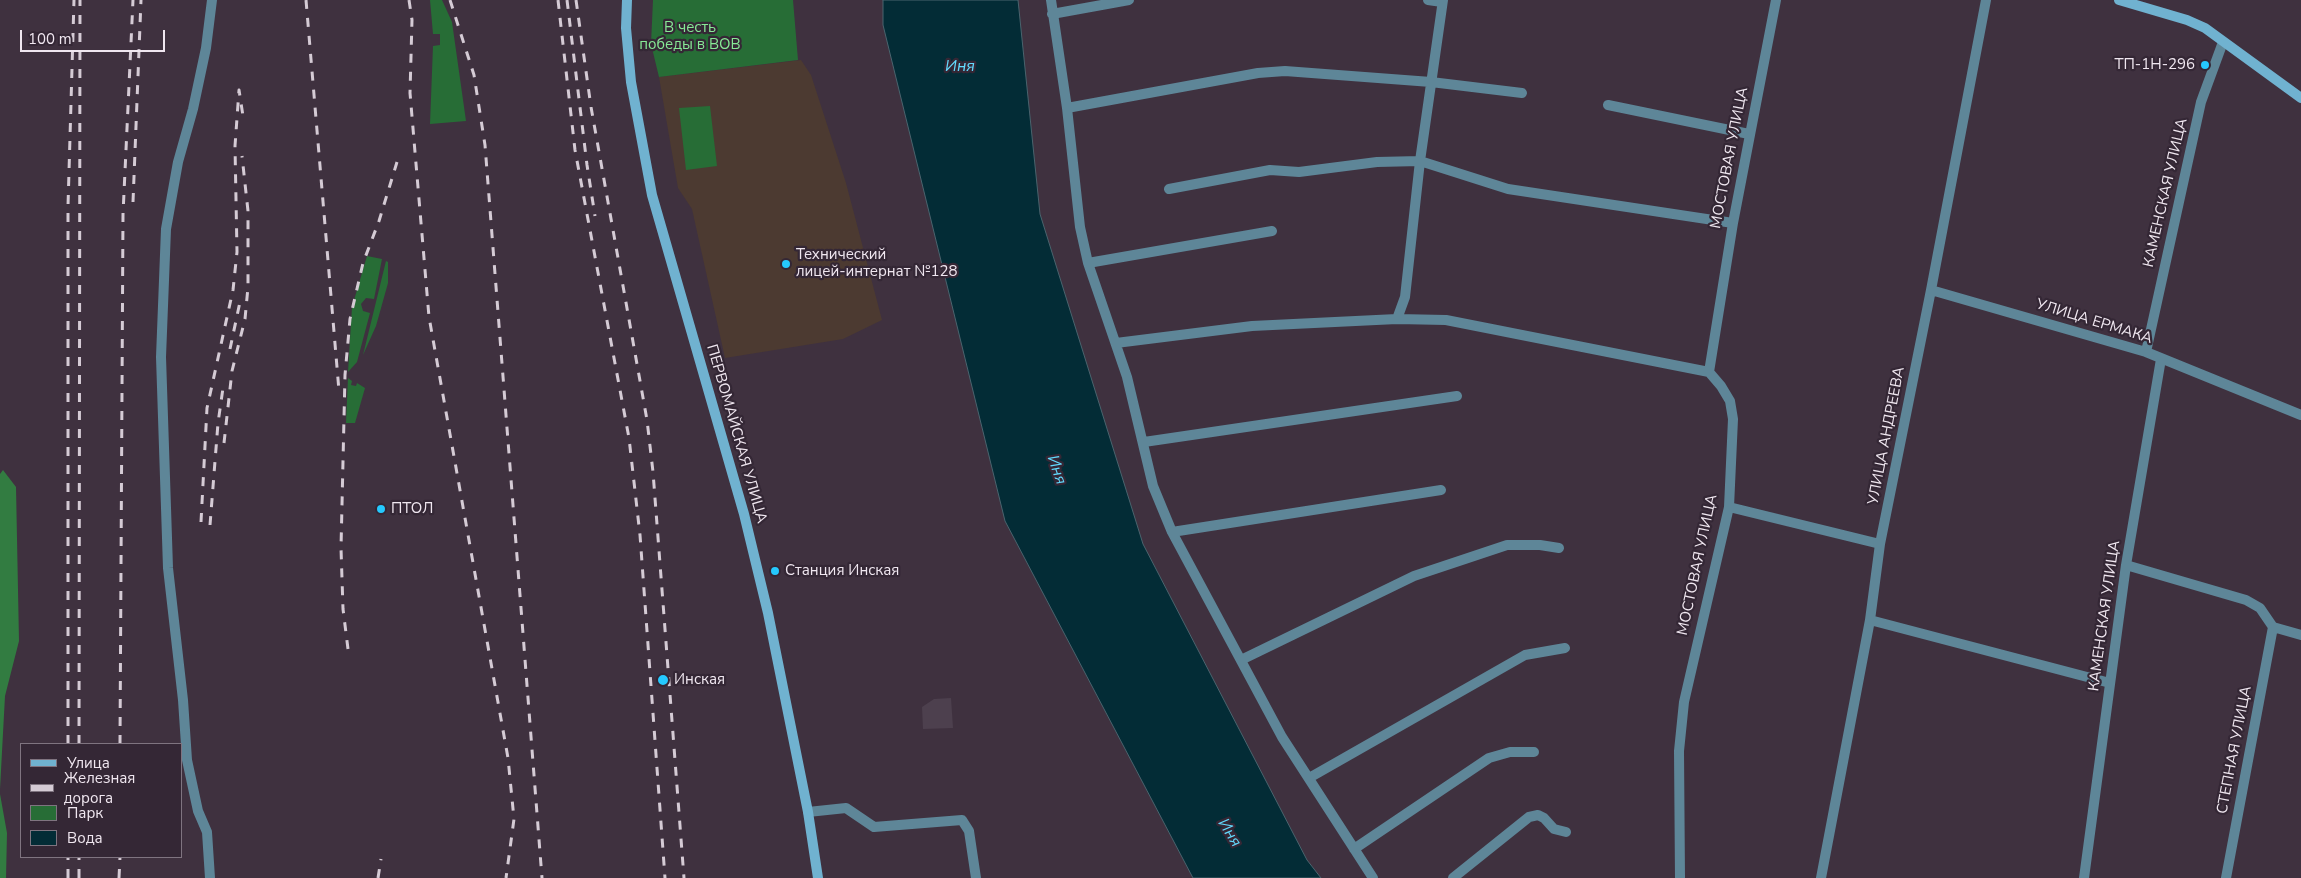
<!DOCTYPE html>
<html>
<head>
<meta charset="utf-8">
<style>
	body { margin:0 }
	#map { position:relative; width:2301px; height:878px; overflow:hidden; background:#3f313f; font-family:"Nunito Sans",sans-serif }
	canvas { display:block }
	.legend { position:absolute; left:20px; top:743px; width:162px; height:115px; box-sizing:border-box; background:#342735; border:1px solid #7f7480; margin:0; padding:6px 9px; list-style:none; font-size:15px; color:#f0e7f0 }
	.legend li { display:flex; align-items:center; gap:10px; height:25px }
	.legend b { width:25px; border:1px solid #7f7480 }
	.scale { position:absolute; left:20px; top:30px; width:145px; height:22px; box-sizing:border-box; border:2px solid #f0e7f0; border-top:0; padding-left:6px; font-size:15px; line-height:18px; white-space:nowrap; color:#f0e7f0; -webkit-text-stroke:4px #342735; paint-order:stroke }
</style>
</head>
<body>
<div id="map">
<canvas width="2301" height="878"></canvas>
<ul class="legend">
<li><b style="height:6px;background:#70b2d0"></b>Улица</li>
<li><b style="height:6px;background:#d5cbd5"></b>Железная дорога</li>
<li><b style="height:14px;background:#276d36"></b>Парк</li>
<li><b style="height:14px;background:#032c36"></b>Вода</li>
</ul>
<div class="scale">100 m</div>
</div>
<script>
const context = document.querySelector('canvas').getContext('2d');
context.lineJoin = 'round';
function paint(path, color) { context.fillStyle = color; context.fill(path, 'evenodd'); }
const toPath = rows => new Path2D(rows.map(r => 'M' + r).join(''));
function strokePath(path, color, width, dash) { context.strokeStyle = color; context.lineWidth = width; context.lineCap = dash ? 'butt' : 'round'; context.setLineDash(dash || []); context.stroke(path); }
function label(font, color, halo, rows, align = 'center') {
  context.font = font + ' "Nunito Sans",sans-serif'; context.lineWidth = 4.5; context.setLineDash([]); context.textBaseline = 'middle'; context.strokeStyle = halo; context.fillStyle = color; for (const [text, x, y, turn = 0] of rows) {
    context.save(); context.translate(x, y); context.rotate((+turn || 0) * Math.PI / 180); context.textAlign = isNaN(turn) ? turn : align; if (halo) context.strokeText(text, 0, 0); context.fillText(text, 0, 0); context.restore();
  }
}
paint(toPath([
	[951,698,953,728,923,729,922,707,934,699]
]), '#4d404e');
paint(toPath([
	[801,60,811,75,846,183,882,320,843,339,725,358,692,209,678,188,659,77]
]), '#4c3a31');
paint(toPath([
	[430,0,442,0,452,22,466,121,430,124,433,46,440,45,440,34,433,34],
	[653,0,793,0,798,60,659,77,651,44],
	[710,106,717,166,686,170,679,108],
	[367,256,382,259,374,299,366,298,361,304,363,311,370,313,357,362,348,372,352,307],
	[386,261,388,262,388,283,376,326,363,355],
	[348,378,352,381,351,385,356,386,357,383,365,388,355,423,346,423]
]), '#276d36');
paint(toPath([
	[3,470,16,487,19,641,5,696,0,789,0,474],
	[0,794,7,833,6,878,0,878]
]), '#327c41');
const water = toPath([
	[883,0,1018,0,1040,214,1143,544,1307,860,1321,878,1193,878,1005,521,883,25,883,0]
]);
paint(water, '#032c36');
strokePath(water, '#4a646e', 1);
strokePath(toPath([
	[1051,0,1067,108,1080,227,1088,263,1127,377,1153,486,1172,532,1282,737,1373,878],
	[1428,0,1442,2],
	[1052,14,1129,0],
	[1608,105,1749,134],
	[1067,108,1258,73,1285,71,1431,82,1522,93],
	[1169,189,1270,170,1299,172,1377,162,1420,161,1508,189,1733,223],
	[1088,263,1272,231],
	[1931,290,2146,352,2301,415],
	[1397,319,1446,320,1709,372],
	[1116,343,1252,326,1397,319,1405,297,1420,161,1443,0],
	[2146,352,2201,102,2223,42],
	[1144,442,1457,396],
	[1729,507,1880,544],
	[1172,532,1441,490],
	[2126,565,2246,600,2260,608,2273,627,2301,635],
	[1870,620,2110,683],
	[1241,660,1414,576,1507,545,1540,545,1559,548],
	[1309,778,1525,655,1565,648],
	[808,812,846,808,874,827,962,820,969,831,976,878],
	[1354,849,1489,758,1510,752,1534,752],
	[210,878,207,832,198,811,187,760,183,700,168,568,161,357,166,229,178,162,193,109,206,48,212,0],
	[1453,878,1529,817,1538,815,1544,818,1554,829,1566,832],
	[1680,878,1679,751,1684,702,1729,507,1733,419,1730,401,1721,386,1709,372,1733,223,1776,0],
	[1821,878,1870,620,1880,544,1931,290,1986,0],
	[2084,878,2126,565,2161,359],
	[2226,878,2273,627]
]), '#5e8698', 10);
strokePath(toPath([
	[627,0,626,28,631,82,652,195,744,514,768,613,808,812,818,878],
	[2119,0,2187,20,2205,28,2301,98]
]), '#70b2d0', 10);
strokePath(toPath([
	[306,0,339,391],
	[409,0,412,20,410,93,429,317,508,758,514,819,506,878],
	[450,0,474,75,485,145,542,878],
	[558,0,575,150,629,438,640,535,665,878],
	[567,0,587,165,595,216],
	[576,0,591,107,647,420,653,472,684,878],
	[133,202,141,0],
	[230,349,241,297],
	[224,443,232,371,245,319,248,287,248,211,242,156],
	[201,522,207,408,233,290,237,252,235,146,239,90,243,116],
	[210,525,218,423,223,388],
	[348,649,343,609,341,548,345,375,350,319,363,263,379,221,397,162],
	[68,744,68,206,74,0],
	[79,744,80,0],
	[120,744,123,214,133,0],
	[68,878,68,857],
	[79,878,79,857],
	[119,878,120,857],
	[378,878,381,859]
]), '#d5cbd5', 3, [9, 9]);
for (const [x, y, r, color] of [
	[2205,65,5,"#25c9fe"],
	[786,264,5,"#25c9fe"],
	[381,509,5,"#25c9fe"],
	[775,571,5,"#25c9fe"],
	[663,680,6,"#25c9fe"]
]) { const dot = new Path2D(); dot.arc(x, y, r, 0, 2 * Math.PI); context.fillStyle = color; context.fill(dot); strokePath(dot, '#342735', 2); }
label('15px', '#87e996', '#342735', [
	["В честь",690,28],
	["победы в ВОВ",690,45]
]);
label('15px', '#f0e7f0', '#342735', [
	["ТП-1Н-296",2195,65,"right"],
	["Технический",796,255],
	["лицей-интернат №128",796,272],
	["ПТОЛ",391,509],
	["Станция Инская",785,571],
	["Инская",674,680]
], 'left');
label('15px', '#f0e7f0', '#342735', [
	["МОСТОВАЯ УЛИЦА",1730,158,-79],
	["КАМЕНСКАЯ УЛИЦА",2166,193,-77],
	["УЛИЦА ЕРМАКА",2094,322,17],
	["ПЕРВОМАЙСКАЯ УЛИЦА",736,434,74],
	["УЛИЦА АНДРЕЕВА",1887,436,-79],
	["МОСТОВАЯ УЛИЦА",1698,565,-78],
	["КАМЕНСКАЯ УЛИЦА",2105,616,-82],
	["СТЕПНАЯ УЛИЦА",2235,750,-79]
]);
label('italic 16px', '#62dafd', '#342735', [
	["Иня",960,67],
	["Иня",1056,470,71],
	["Иня",1229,833,58]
]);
</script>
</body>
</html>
